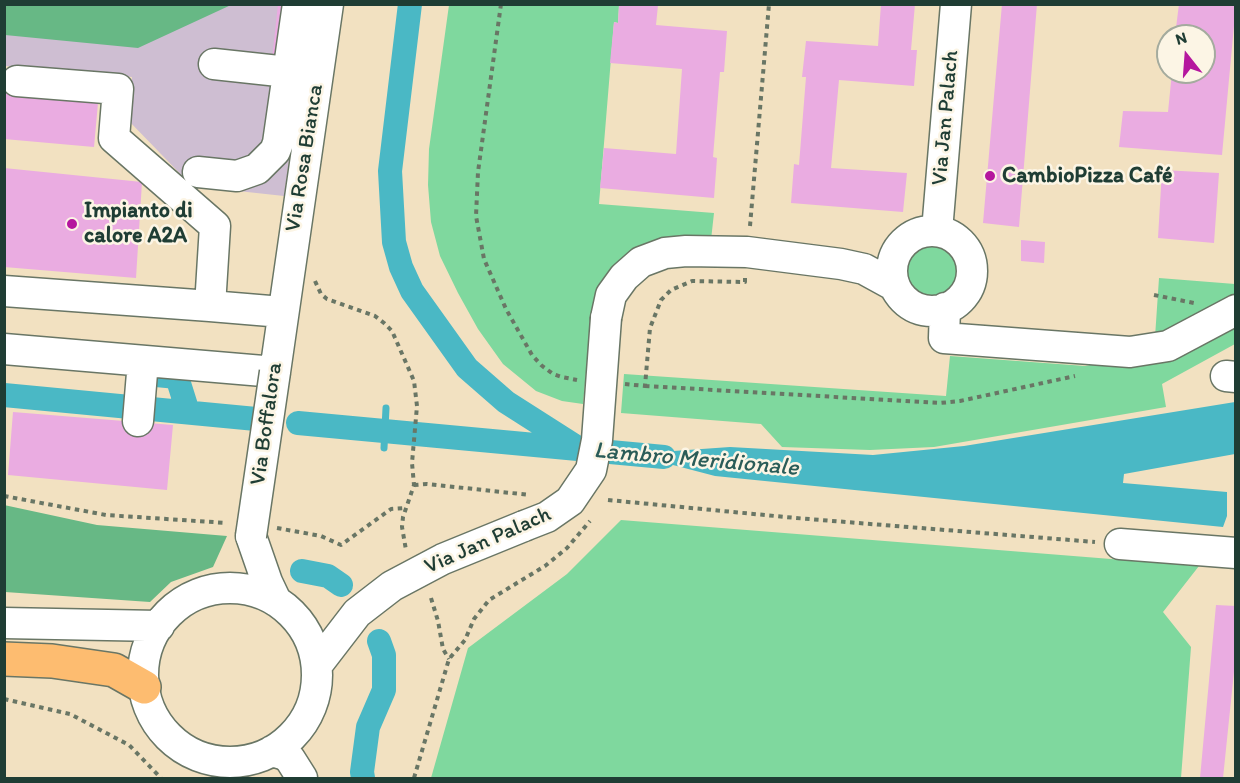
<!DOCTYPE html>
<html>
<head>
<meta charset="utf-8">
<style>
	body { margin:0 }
	#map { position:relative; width:1240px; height:783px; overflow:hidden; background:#f2e1c1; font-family:Itim,sans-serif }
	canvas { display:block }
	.frame { position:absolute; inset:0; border:6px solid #1f3d34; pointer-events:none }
	.north { position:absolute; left:1156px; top:24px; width:60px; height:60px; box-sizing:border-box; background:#fcf5e5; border:2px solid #a4ab9e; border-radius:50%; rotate:343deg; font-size:16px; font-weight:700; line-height:24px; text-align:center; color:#1f3d34 }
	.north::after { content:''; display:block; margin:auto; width:21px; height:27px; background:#b5179e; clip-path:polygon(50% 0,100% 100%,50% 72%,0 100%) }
</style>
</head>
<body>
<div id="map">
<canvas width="1240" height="783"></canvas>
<div class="frame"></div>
<div class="north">N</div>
</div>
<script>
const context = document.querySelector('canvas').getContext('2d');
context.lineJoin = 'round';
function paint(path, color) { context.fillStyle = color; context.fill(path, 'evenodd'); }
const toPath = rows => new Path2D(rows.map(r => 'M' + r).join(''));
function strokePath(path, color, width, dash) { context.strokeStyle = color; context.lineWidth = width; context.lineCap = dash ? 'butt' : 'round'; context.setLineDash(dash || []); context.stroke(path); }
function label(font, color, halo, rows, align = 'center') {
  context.font = font + ' Itim,sans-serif'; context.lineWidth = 5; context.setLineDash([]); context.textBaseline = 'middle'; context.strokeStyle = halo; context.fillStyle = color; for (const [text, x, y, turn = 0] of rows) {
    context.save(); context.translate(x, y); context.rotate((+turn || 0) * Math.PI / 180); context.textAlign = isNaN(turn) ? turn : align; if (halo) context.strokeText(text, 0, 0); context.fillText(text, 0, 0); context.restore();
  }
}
paint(toPath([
	[4,5,311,5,284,196,192,186,127,119,132,77,5,66]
]), '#cebed2');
paint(toPath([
	[449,5,619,5,618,23,614,22,599,204,714,213,711,240,605,280,592,309,583,404,562,401,536,391,503,364,478,329,458,293,440,256,431,222,428,185,429,149],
	'904 270a28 28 0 1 1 56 0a28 28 0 1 1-56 0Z',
	[1159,278,1235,284,1235,344,1162,384,1166,407,934,447,870,450,782,447,761,424,621,413,624,374,946,396,950,356,1085,366,1154,352],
	[621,520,1199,566,1163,612,1191,647,1181,778,431,778,468,648,567,574]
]), '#7fd89e');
paint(toPath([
	[4,5,5,4,231,5,138,48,5,35],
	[4,505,97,525,227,536,213,567,171,582,150,602,5,592]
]), '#67b885');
paint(toPath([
	[1235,402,1235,454,1124,474,1123,483,1227,492,1227,516,1223,527,715,476,631,454,730,447,873,455,964,446]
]), '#4ab8c5');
strokePath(toPath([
	[384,448,386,408]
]), '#4ab8c5', 7);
strokePath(toPath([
	[410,4,390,171,394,242,401,267,412,291,467,368,506,402,575,446],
	[146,374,177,377,188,412],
	[4,395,256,419],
	[298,423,664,457],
	[302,571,328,576,341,585],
	[363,778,362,772,368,727,384,690,384,655,379,641]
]), '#4ab8c5', 24);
paint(toPath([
	[278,4,292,4,285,61,272,59],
	[881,4,915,4,911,50,917,50,914,86,839,80,831,168,907,173,903,212,791,203,794,164,799,165,806,77,802,77,806,41,878,46],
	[1002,4,1037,4,1019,227,983,223],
	[1179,4,1236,4,1222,155,1119,147,1123,111,1168,112,1172,72,1204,72,1204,36,1175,36],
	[619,5,658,5,656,25,727,31,724,72,720,72,713,157,717,158,714,198,600,188,604,148,676,154,682,69,610,63,614,22,618,23],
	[4,83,99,92,94,147,4,139],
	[4,168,142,182,136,278,4,267],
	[1162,170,1219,173,1214,243,1158,238],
	[1021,240,1045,242,1044,263,1021,261],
	[13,412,173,425,167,490,8,475],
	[1216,605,1236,606,1235,662,1223,778,1200,778]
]), '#eaace1');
const minor = toPath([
	[214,64,288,72],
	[17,81,118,89,114,138,215,226,210,306,282,312],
	[198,172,237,176,257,169,275,151,278,143,298,4],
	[937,231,956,4],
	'892 271a40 40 0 1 1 80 0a40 40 0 1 1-80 0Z',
	[4,291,210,306],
	[945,308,944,338,1130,352,1168,346,1236,310],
	[606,318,611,295,624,277,641,262,665,253,686,251,747,252,841,264,864,269,895,286],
	[4,349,275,372,328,4],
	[1226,376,1236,377],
	[138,421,143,361],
	[251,536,267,582,276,601],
	[1120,544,1236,553],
	'143 675a87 87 0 1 1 174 0a87 87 0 1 1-174 0Z',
	[4,623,159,626],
	[317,665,357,613,392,586,443,559,524,526],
	[272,751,285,755,290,759,302,778]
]);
const highway = toPath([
	[4,659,52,661,114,670,144,687]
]);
strokePath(minor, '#697665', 33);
strokePath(highway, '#697665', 36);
strokePath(toPath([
	[501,4,478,172,476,216,484,259,506,309,532,355,541,365,553,374,562,377,577,380],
	[750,226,769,4],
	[315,281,321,294,327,299,375,316,384,323,392,331,414,381,417,406,412,463,414,485,403,517,402,527,406,550],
	[1154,295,1194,303],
	[625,384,645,386,650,328,661,300,671,290,692,281,745,282,745,278],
	[645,386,940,403,960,401,1075,376],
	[414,485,427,484,530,495],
	[4,496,106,515,227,523],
	[608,500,796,518,1095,542],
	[277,528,321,536,341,545,391,509,406,508],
	[431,598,438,621,443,649,449,659],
	[4,699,70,714,129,745,161,778],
	[414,778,449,659,465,640,474,619,489,600,545,566,567,548,590,521]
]), '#697665', 4, [4.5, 4.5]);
strokePath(minor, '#fff', 30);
strokePath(highway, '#fdbc70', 33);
const minorBridge = toPath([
	[524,526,547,517,570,501,591,470,597,440,606,318],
	[251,536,275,372]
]);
strokePath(minorBridge, '#697665', 33, []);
strokePath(minorBridge, '#fff', 30);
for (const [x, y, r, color] of [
	[990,176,6,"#b5179e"],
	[72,224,6,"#b5179e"]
]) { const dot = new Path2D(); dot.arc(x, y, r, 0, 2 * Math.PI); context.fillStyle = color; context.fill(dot); strokePath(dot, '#fcf5e5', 2); }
label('22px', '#1f3d34', '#fcf5e5', [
	["Via Jan Palach",946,118,-85],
	["Via Rosa Bianca",305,158,-81],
	["Via Boffalora",267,424,-82],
	["Via Jan Palach",488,541,-24]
]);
label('bold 22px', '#1f3d34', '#fcf5e5', [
	["CambioPizza Café",1002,176],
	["Impianto di",84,211],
	["calore A2A",84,236]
], 'left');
label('italic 24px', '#2a5c58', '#fcf5e5', [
	["Lambro Meridionale",696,460,5]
]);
</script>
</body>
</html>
